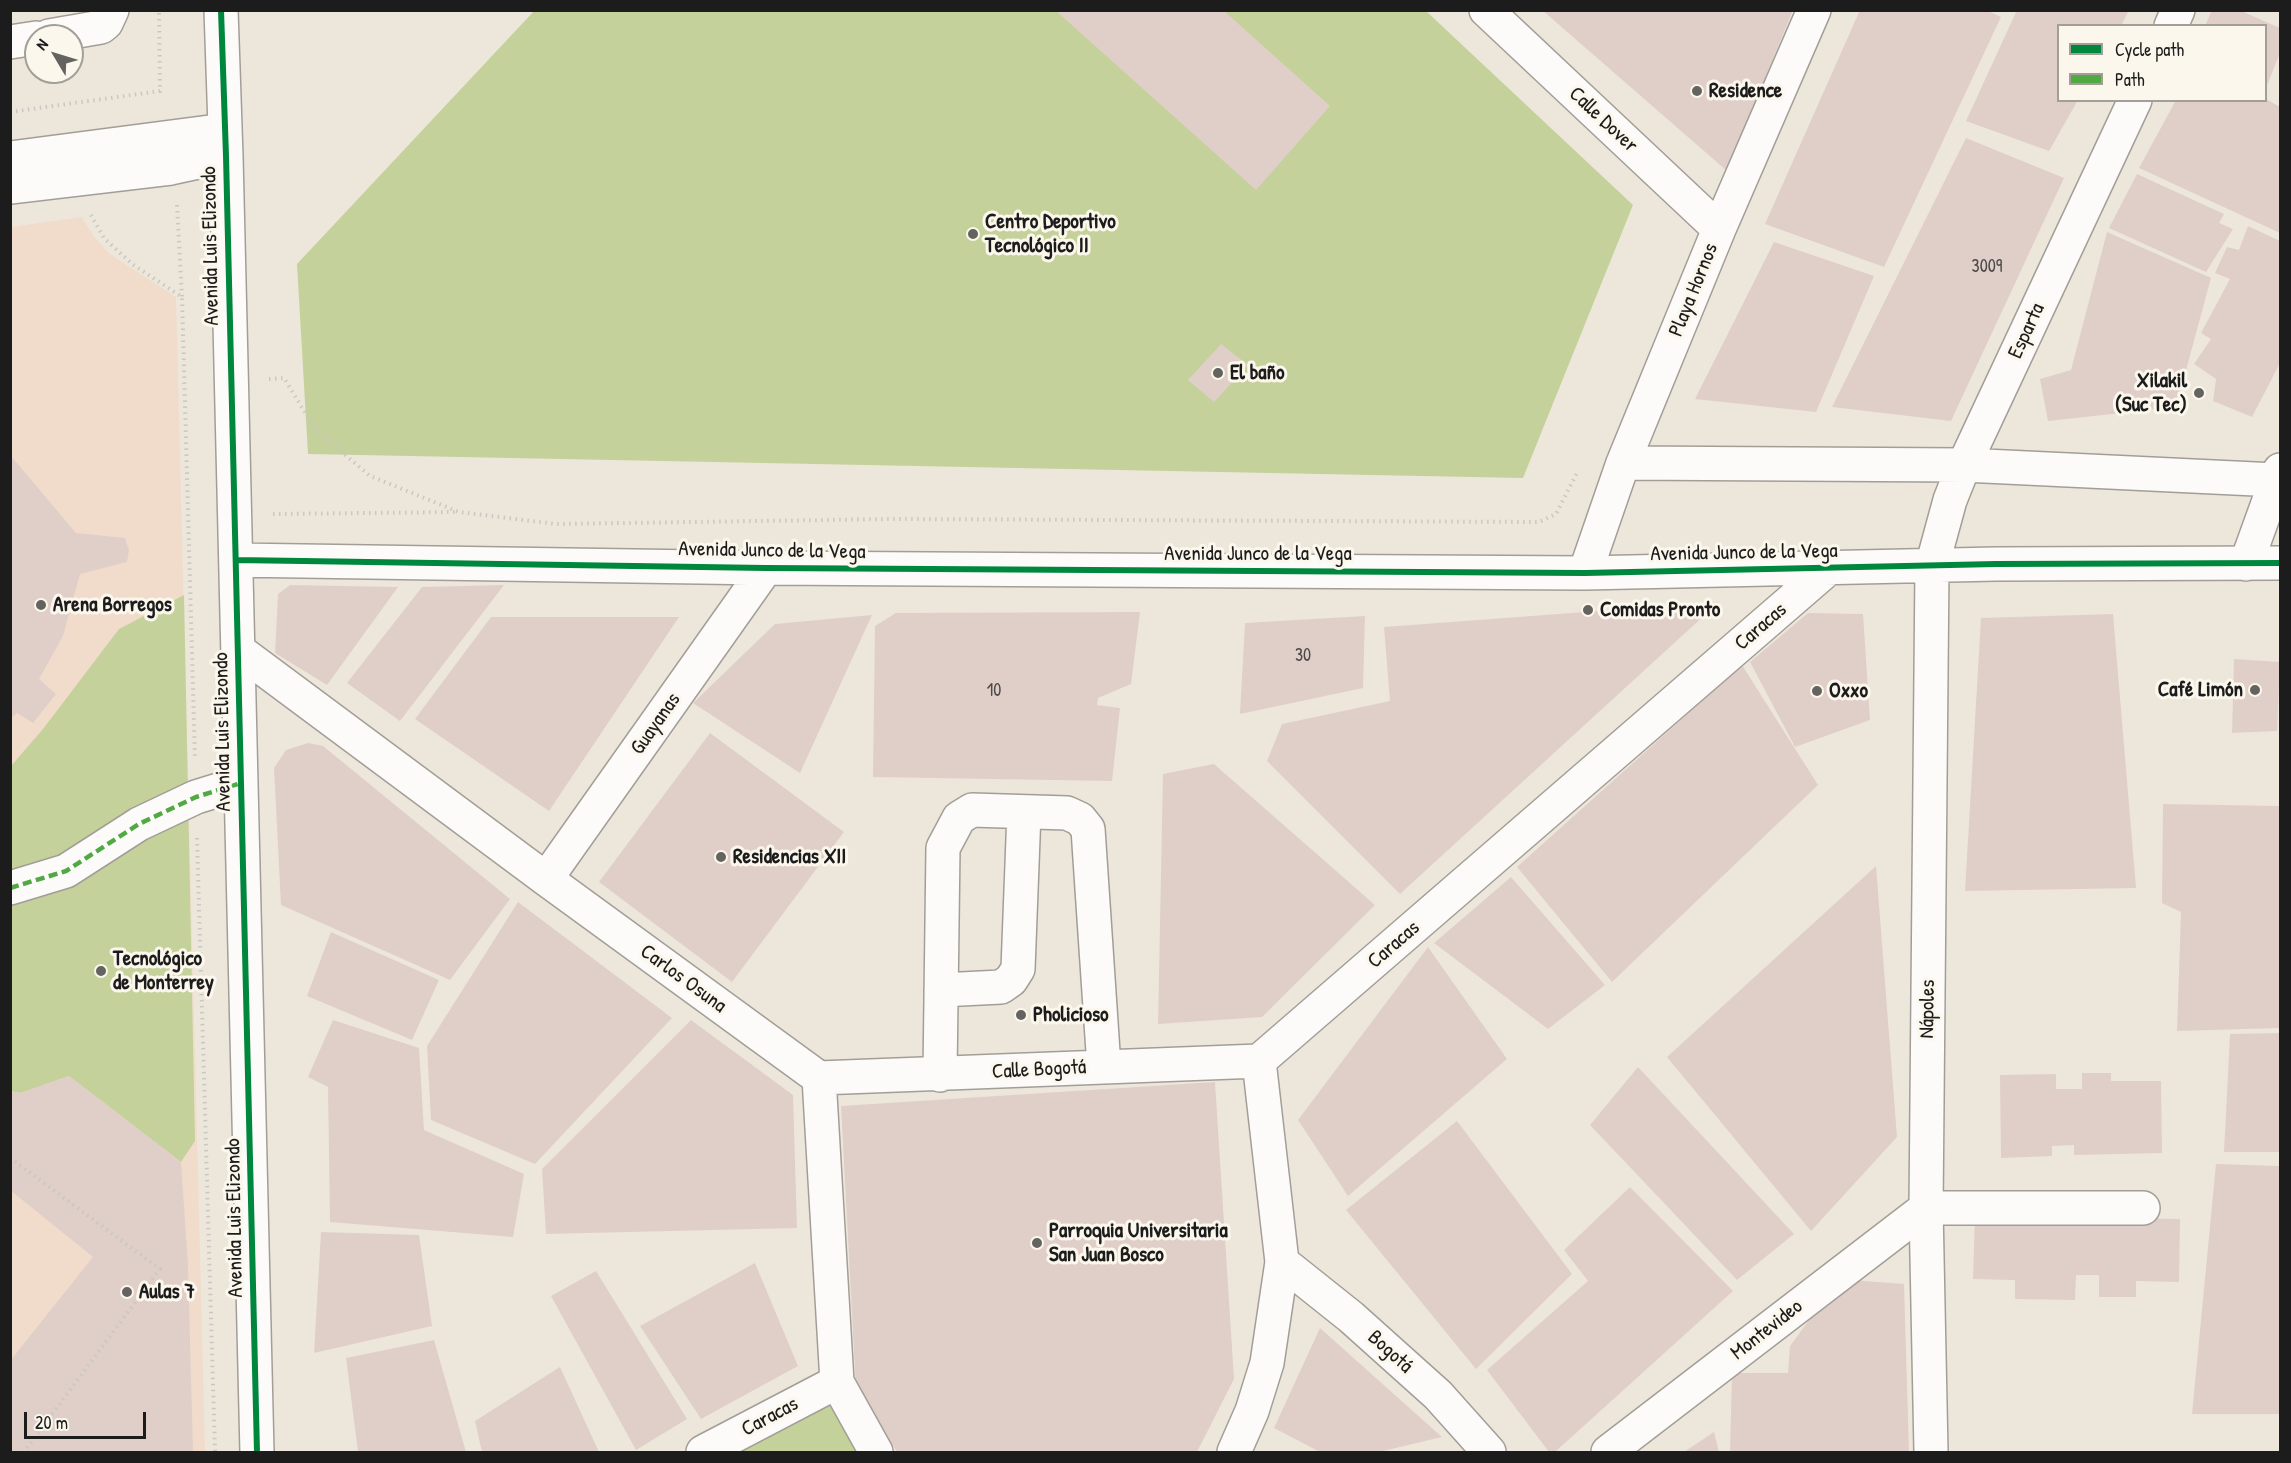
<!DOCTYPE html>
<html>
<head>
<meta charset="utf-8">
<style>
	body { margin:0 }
	#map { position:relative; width:2291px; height:1463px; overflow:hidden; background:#ede7db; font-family:"Patrick Hand",sans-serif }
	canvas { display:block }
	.frame { position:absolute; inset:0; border:12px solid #1c1c1c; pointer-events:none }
	.legend { position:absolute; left:2057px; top:24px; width:210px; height:78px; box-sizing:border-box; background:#fbf7ec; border:2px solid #a29f99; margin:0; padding:8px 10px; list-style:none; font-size:18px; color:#1c1c1c }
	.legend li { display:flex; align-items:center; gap:12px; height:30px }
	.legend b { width:30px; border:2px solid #a29f99 }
	.north { position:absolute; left:24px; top:24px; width:60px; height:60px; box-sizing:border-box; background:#fbf7ec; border:2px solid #a29f99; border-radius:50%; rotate:308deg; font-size:16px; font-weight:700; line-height:24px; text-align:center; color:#1c1c1c }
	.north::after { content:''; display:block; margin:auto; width:21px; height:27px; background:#65635f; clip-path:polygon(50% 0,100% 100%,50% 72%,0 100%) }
	.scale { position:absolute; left:24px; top:1412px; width:122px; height:27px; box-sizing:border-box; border:3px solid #1c1c1c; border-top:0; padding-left:8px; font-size:18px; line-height:21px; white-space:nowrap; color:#1c1c1c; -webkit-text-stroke:4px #fbf7ec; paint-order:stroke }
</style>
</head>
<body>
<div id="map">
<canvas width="2291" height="1463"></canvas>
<div class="frame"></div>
<ul class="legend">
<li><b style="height:8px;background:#00873e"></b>Cycle path</li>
<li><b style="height:8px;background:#52a943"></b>Path</li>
</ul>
<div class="north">N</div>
<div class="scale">20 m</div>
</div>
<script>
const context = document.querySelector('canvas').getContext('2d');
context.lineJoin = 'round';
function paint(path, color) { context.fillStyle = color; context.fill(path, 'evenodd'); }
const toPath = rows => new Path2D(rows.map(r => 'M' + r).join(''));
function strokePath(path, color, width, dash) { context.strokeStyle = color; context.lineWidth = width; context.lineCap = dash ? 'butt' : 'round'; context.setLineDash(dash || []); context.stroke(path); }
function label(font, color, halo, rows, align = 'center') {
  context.font = font + ' "Patrick Hand",sans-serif'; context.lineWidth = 6; context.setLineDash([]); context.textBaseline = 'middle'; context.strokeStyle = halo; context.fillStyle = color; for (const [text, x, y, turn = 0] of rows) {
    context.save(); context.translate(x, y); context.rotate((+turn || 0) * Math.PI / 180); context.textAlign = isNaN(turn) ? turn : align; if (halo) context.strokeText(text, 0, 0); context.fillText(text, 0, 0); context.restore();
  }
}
paint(toPath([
	[82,217,95,238,110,254,176,297,205,1452,11,1452,10,227]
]), '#f1dccc');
paint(toPath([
	[535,10,1426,11,1633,205,1523,478,308,454,297,264],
	[184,595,195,1141,181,1162,69,1076,21,1093,11,1091,11,766,43,729,119,629],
	[837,1382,876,1452,703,1452]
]), '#c5d19b');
paint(toPath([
	[1055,10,1223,10,1330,106,1256,190],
	[1542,10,1793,10,1727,171],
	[1860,10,1986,10,2001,17,1884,267,1765,224],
	[2017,10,2129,10,2121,26,2058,26,2058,100,2078,100,2049,151,1966,121],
	[2212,10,2239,10,2280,28,2280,53,2266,88,2266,26,2205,26],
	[2266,99,2280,107,2280,233,2139,168,2176,100],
	[1966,138,2064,178,1951,421,1832,407],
	[2137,174,2224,214,2219,223,2233,229,2206,272,2109,228],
	[2248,226,2280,241,2280,363,2252,417,2213,401,2216,379,2194,364,2211,339,2201,333,2230,279,2215,273,2227,247,2239,250],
	[2107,232,2211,278,2176,407,2048,421,2040,379,2071,370],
	[1774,242,1874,276,1816,412,1695,399],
	[1221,344,1248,365,1214,402,1188,380],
	[10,455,76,533,125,538,129,550,127,562,80,574,63,636,39,679,56,694,33,723,17,713,10,719],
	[290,585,398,587,327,685,275,653,278,594],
	[504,585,400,721,347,683,422,587],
	[1719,602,1400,894,1267,761,1282,724,1390,701,1384,627],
	[1140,612,1131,684,1098,698,1097,705,1120,708,1112,781,873,777,875,626,896,613],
	[1808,613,1863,614,1870,720,1795,747,1750,662],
	[2113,614,2136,888,1965,891,1981,618],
	[872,615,800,773,693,703,775,624],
	[1365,616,1363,688,1240,714,1245,623],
	[491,617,679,617,549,811,415,719],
	[2234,659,2280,662,2277,731,2232,733],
	[1742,665,1818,785,1612,982,1517,867],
	[710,733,844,832,732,982,599,882],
	[308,743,323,746,510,899,450,980,281,905,274,768,286,750],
	[1214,764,1375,905,1262,1017,1158,1024,1163,774],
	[2163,804,2280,806,2280,1028,2177,1031,2181,912,2162,903],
	[1876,866,1897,1137,1811,1231,1667,1057],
	[1511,877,1605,985,1548,1029,1434,943],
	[518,902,672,1018,535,1164,431,1120,427,1046],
	[331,932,439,980,412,1040,307,996],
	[1428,947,1507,1059,1348,1196,1298,1120],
	[333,1020,419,1048,424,1130,524,1174,513,1237,330,1222,328,1087,308,1077],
	[691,1020,793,1095,797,1228,546,1234,542,1169],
	[2280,1033,2280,1152,2224,1152,2230,1034],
	[1638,1067,1794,1234,1737,1280,1590,1125],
	[2082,1073,2111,1073,2111,1081,2161,1081,2162,1153,2074,1155,2074,1145,2052,1146,2052,1156,2001,1158,2000,1075,2056,1074,2056,1089,2082,1089],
	[69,1076,181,1162,188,1264,193,1452,10,1452,10,1361,93,1257,10,1190,10,1091,21,1093],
	[1215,1082,1234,1379,1197,1452,897,1452,856,1390,841,1106],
	[1457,1121,1572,1274,1476,1369,1346,1210],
	[2216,1164,2280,1166,2280,1414,2192,1414],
	[1630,1187,1733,1291,1555,1452,1549,1452,1487,1370,1588,1281,1564,1250],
	[1975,1216,2180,1219,2179,1282,2136,1281,2136,1297,2099,1297,2099,1275,2076,1275,2075,1300,2015,1299,2015,1280,1973,1279],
	[321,1232,419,1235,432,1326,314,1353],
	[755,1263,798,1366,701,1419,640,1326],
	[596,1271,687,1419,636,1450,551,1296],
	[1839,1279,1904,1284,1909,1452,1730,1452,1732,1373,1788,1373,1790,1346],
	[1320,1328,1442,1437,1379,1452,1320,1452,1274,1428],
	[434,1340,466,1452,358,1452,346,1358],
	[560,1367,599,1452,482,1452,475,1421],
	[1714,1432,1719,1452,1684,1452]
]), '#e0cfc9');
const minor = toPath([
	[221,10,226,156,257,1452],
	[1486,10,1719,229],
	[2171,26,2178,10],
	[49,36,101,27,106,23,112,10],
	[10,42,36,38],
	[10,158,225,130],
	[10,187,171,168,226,156],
	[1623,463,1964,465,2276,480],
	[236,560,766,568,1585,573,1996,564,2280,563],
	[2246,564,2280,470],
	[1585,573,1623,463,1719,229,1814,10],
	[238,650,546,879,819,1078],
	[546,879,766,568],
	[10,888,66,871,139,824,196,797,241,783],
	[941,990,1001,987,1011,980,1018,969,1024,812],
	[1259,1061,1830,567],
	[940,1075,943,848,959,818,972,810,1067,813,1080,819,1088,829,1104,1067],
	[819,1078,1259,1061],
	[819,1078,837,1382,876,1452],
	[1926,1208,2143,1208],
	[1282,1262,1351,1317,1438,1395,1489,1452],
	[703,1452,837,1382],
	[1234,1452,1252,1411,1267,1363,1282,1262,1259,1061],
	[1608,1452,1926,1208],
	[1931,1452,1926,1208,1932,566,1950,500,1964,465,2135,100]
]);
strokePath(minor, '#a29e97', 36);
strokePath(toPath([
	[10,112,160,91,159,10],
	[177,205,182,297],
	[91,215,104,238,132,264,182,297,195,759],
	[269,379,284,378,315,429,370,476,459,512,556,524,893,519,1539,522,1556,514,1578,471],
	[273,514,458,512],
	[197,838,215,1452],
	[10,1158,160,1269,24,1452]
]), '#c8c7c4', 4, [1.5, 4.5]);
strokePath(minor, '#fcfbfa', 33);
strokePath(toPath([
	[10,888,66,871,139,824,196,797,241,783]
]), '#52a943', 4.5, [9, 4.5]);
strokePath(toPath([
	[221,10,226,156,257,1452],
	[236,560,766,568,1585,573,1996,564,2280,563]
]), '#00873e', 6);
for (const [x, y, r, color] of [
	[1697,91,6,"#65635f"],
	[973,234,6,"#65635f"],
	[1218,373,6,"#65635f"],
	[2199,393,6,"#65635f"],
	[41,605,6,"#65635f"],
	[1588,610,6,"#65635f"],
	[2255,690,6,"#65635f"],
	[1817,691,6,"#65635f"],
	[721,857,6,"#65635f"],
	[101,971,6,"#65635f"],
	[1021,1015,6,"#65635f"],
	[1037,1243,6,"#65635f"],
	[127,1292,6,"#65635f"]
]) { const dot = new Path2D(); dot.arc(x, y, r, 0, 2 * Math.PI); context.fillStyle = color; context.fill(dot); strokePath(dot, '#fbf7ec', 2); }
label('18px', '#4d4947', null, [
	["3009",1987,267],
	["30",1303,656],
	["10",994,691]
]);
label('bold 21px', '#1c1c1c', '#fbf7ec', [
	["Residence",1709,91],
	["Centro Deportivo",985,222],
	["Tecnológico II",985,246],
	["El baño",1230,373],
	["Xilakil",2187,381,"right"],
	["(Suc Tec)",2187,405,"right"],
	["Arena Borregos",53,605],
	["Comidas Pronto",1600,610],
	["Café Limón",2243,690,"right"],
	["Oxxo",1829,691],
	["Residencias XII",733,857],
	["Tecnológico",113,959],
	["de Monterrey",113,983],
	["Pholicioso",1033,1015],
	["Parroquia Universitaria",1049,1231],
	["San Juan Bosco",1049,1255],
	["Aulas 7",139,1292]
], 'left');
label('21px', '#1c1c1c', '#fbf7ec', [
	["Calle Dover",1603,120,43],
	["Avenida Luis Elizondo",211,246,-91],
	["Playa Hornos",1694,290,-68],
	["Esparta",2027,331,-65],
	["Avenida Junco de la Vega",772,551,1],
	["Avenida Junco de la Vega",1744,553,-1],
	["Avenida Junco de la Vega",1258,554],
	["Caracas",1761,627,-41],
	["Guayanas",656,724,-55],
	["Avenida Luis Elizondo",223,732,-91],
	["Caracas",1394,945,-41],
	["Carlos Osuna",683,979,36],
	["Nápoles",1928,1009,-89],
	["Calle Bogotá",1039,1070,-3],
	["Avenida Luis Elizondo",235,1218,-91],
	["Montevideo",1767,1330,-38],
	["Bogotá",1390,1352,42],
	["Caracas",770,1417,-28]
]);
</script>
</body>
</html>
